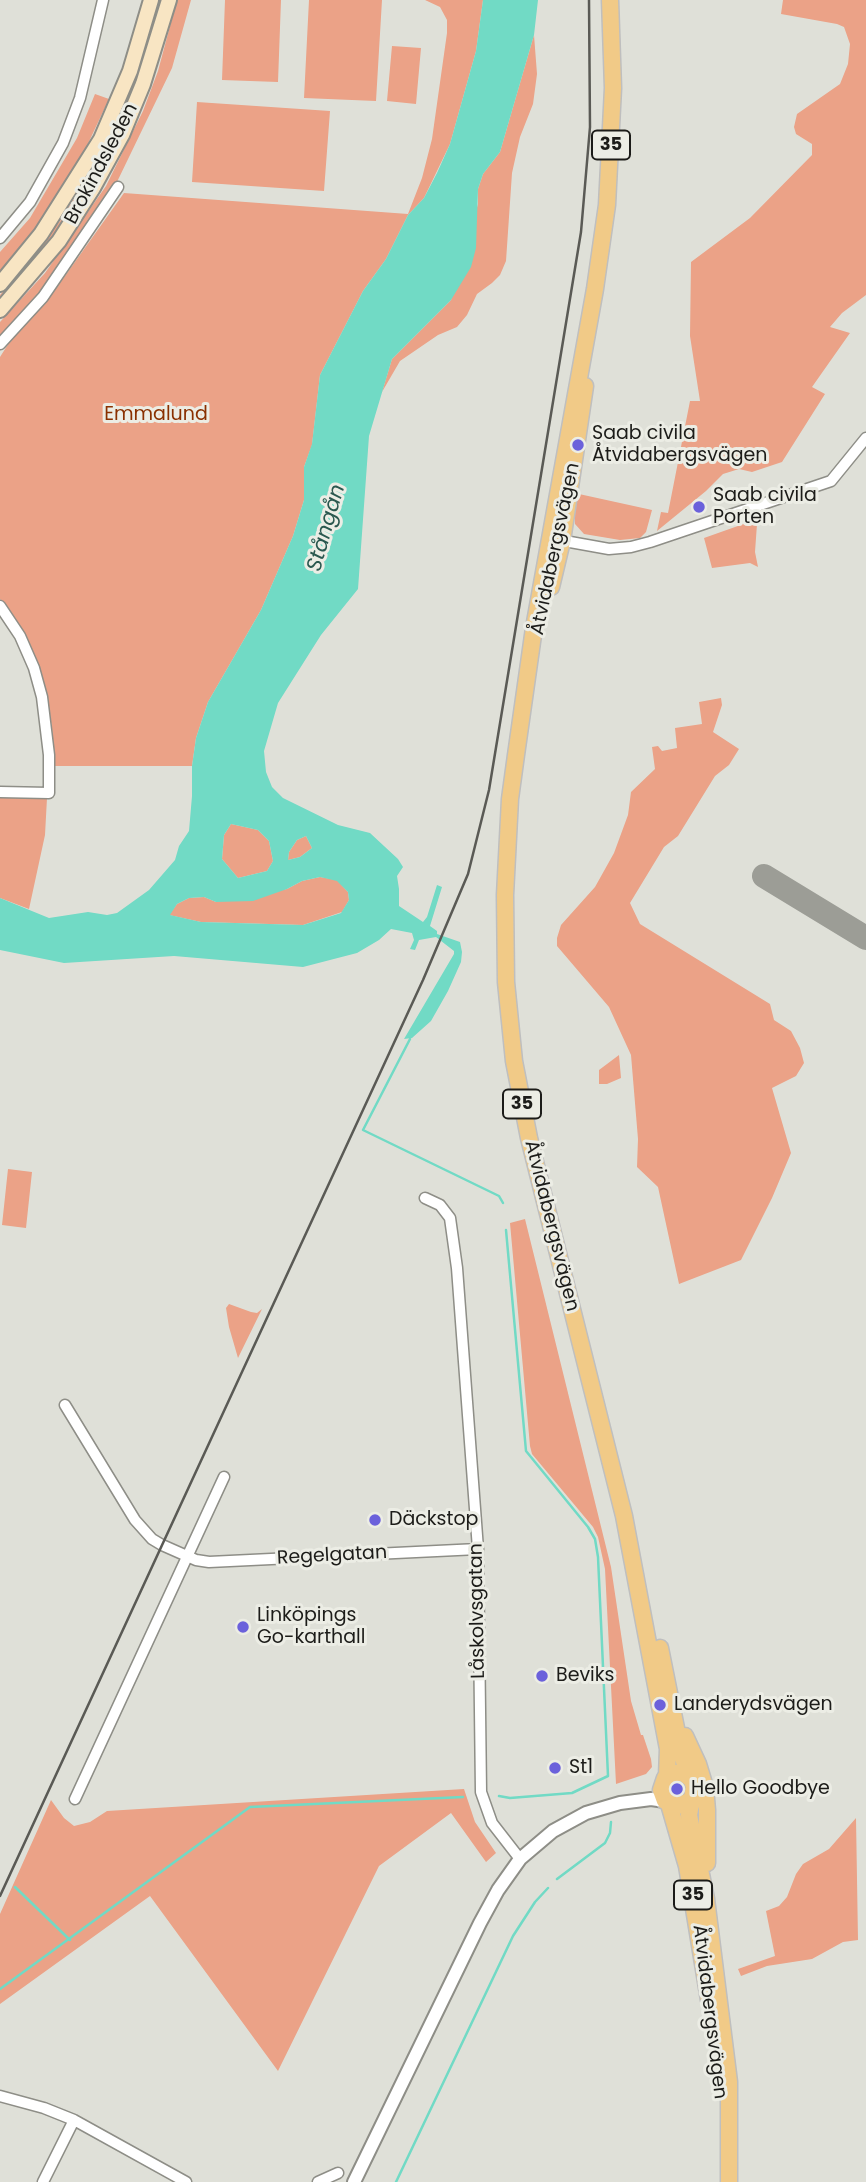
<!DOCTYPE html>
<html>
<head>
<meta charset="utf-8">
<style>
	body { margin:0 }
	canvas { display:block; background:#dfe0d8 }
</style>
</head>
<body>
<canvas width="866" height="2182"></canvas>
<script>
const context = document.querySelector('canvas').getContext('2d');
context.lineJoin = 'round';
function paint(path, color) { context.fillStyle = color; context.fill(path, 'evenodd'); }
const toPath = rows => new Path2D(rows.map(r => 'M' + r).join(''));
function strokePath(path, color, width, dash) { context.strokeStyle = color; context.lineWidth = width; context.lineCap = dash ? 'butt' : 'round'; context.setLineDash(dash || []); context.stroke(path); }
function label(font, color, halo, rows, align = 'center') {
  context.font = font + ' Poppins,sans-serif'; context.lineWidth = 6; context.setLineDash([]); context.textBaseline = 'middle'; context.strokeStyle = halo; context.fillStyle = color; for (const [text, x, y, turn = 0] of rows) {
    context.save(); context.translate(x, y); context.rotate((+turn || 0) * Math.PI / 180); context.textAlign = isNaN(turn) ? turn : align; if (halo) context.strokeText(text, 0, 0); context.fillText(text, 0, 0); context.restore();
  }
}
paint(toPath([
	[158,0,162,0,135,91,100,165,48,245,0,301,0,295,60,221,89,175,110,137,136,75],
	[177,0,191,0,172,68,116,184,33,302,0,337,0,322,45,273,106,186,143,111,158,71],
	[225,0,281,0,278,82,222,80],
	[309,0,382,0,376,101,304,98],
	[425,0,483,0,476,51,450,144,424,198,408,215,386,259,363,291,320,375,312,445,304,467,304,500,293,536,261,610,208,702,196,738,192,766,54,766,52,727,43,682,20,629,0,599,0,357,14,335,45,304,124,193,408,214,422,178,432,139,447,33,447,20,440,7],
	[783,0,866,0,866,295,842,313,830,327,850,333,812,387,825,394,782,462,752,472,739,469,723,474,706,491,657,531,661,512,668,513,690,401,700,401,690,336,691,262,750,218,812,155,812,144,796,134,794,127,797,114,840,84,848,64,850,44,844,27,837,24,781,14],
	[534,35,537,74,533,104,520,137,512,173,506,261,500,275,492,283,477,294,467,315,457,327,438,335,400,361,382,392,392,359,451,300,478,204,478,189,483,174,500,152],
	[392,46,421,48,416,104,387,101],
	[95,94,109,99,77,167,40,224,0,274,0,252,30,218,77,138],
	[197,102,330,111,324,191,192,182],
	[579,494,652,510,646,532,640,538,620,540,584,534,575,524,574,507],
	[752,521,757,524,755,552,758,567,750,563,712,568,704,538],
	[721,698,722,705,713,732,739,749,729,765,715,776,678,836,664,847,630,903,640,924,770,1004,774,1020,791,1031,800,1048,804,1063,796,1076,772,1088,791,1153,772,1198,741,1260,679,1284,658,1187,637,1167,638,1139,631,1055,609,1007,557,946,557,938,561,925,595,887,614,853,628,815,631,792,655,769,652,747,658,746,662,751,677,748,675,728,702,724,699,702],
	[0,796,47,798,45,835,29,909,0,898],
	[231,824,258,830,269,841,273,861,267,871,238,878,222,859,224,835],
	[306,836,312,848,300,857,288,860,289,852,297,840],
	[320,877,337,880,348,892,349,900,342,912,303,925,201,922,169,915,177,904,189,898,204,897,216,902,287,889,302,881],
	[619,1055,621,1078,607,1084,599,1084,599,1070],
	[8,1169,32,1172,26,1228,2,1225],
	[525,1219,611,1567,631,1701,641,1735,643,1735,651,1759,652,1767,646,1774,616,1784,605,1569,598,1537,593,1527,532,1454,530,1446,510,1223],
	[229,1304,251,1312,257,1313,262,1309,238,1358,229,1327,226,1308],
	[464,1789,475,1822,496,1853,486,1862,451,1813,379,1866,278,2071,150,1896,0,2004,0,1914,51,1800,64,1818,74,1826,90,1822,107,1811],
	[856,1818,858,1940,843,1942,812,1959,767,1966,741,1976,738,1969,775,1956,766,1911,779,1906,787,1897,796,1874,803,1864,829,1849]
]), '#eba287');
paint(toPath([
	[483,0,538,0,534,35,500,152,483,174,478,189,476,248,471,267,451,300,392,359,369,436,358,589,321,635,278,703,264,751,266,772,272,787,283,798,338,825,370,833,398,859,403,867,397,876,399,889,399,906,423,922,427,917,437,885,442,887,430,926,437,931,437,934,460,942,462,952,461,962,448,991,431,1021,412,1038,404,1039,454,954,454,951,436,937,419,940,415,950,410,949,414,940,412,933,391,929,379,940,357,953,303,967,174,956,64,963,0,950,0,898,49,918,88,912,107,915,117,913,149,890,175,860,179,846,189,831,192,796,192,766,196,738,208,702,261,610,293,536,304,500,304,467,312,444,320,375,363,291,386,259,408,215,424,198,437,173,450,144,476,51],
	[231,824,258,830,269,841,273,861,267,871,238,878,222,859,224,835],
	[306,836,312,848,300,857,288,860,289,852,297,840],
	[320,877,337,881,348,892,349,900,341,913,303,925,201,922,170,915,177,904,189,898,204,897,216,902,253,901,287,889,302,881]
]), '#71dac5');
strokePath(toPath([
	[410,1039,363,1130,499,1196,503,1203],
	[499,1796,510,1798,572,1793,608,1776,598,1557,595,1539,588,1527,526,1451,506,1230],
	[557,1879,605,1843,610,1833,611,1822],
	[15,1887,70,1940],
	[0,1989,250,1807,463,1797],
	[396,2182,513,1936,535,1902,548,1888]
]), '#71dac5', 2.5);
strokePath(toPath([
	[764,876,866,938]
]), '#9c9d96', 24);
const minor = toPath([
	[0,238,30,202,63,143,80,98,103,0],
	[0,344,43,297,118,187],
	[559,540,609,549,631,547,650,542,831,481,866,438],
	[0,606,20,636,34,668,42,697,49,755,49,793,0,792],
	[425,1198,440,1205,450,1218,457,1268,478,1549,481,1792,492,1823,520,1859],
	[65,1405,135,1520,152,1539,162,1545,196,1560,209,1562,478,1549],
	[75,1799,224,1477],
	[0,2096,44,2108,74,2120,186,2182],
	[43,2182,74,2120],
	[318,2182,338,2173]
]);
const tertiary = toPath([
	[354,2182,480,1923,498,1890,520,1859,553,1831,586,1813,620,1803,651,1799,665,1801]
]);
const secondary = toPath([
	[0,284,41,234,101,139,130,71,151,0],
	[0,310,59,241,93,188,122,135,143,84,169,0]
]);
const primary = toPath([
	[610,0,613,88,607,205,595,289,534,628,516,755,510,799,505,895,506,982,514,1061,529,1138,624,1516,668,1749,667,1776],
	[551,587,562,541,585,386],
	[660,1648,679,1743,688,1776],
	[685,1736,698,1764,705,1787,707,1810,707,1863],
	[691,1800,678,1806,665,1801,661,1790,665,1778,674,1773,683,1773,692,1780,694,1787,689,1815,706,1899,729,2082,729,2182],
	[669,1804,687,1866,709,2000]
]);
strokePath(minor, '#8e8e87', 13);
strokePath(tertiary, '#8e8e87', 16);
strokePath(secondary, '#8e8e87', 18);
strokePath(primary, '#bfbfbf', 19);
strokePath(minor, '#fff', 10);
strokePath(tertiary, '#fff', 12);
strokePath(secondary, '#f8e5c3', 14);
strokePath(primary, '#f1ca87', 16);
strokePath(toPath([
	[0,1896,423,980,468,874,489,790,581,232,590,127,589,0]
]), '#5a5a55', 2.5);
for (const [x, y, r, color] of [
	[578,445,7,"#6b61db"],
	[699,507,7,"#6b61db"],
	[375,1520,7,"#6b61db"],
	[243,1627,7,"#6b61db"],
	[542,1676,7,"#6b61db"],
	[660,1705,7,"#6b61db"],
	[555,1768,7,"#6b61db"],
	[677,1789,7,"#6b61db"]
]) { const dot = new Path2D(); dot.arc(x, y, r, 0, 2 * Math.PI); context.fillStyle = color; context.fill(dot); strokePath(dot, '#ecede5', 2.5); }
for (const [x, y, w] of [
	[611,145,38],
	[522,1104,38],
	[693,1895,38]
]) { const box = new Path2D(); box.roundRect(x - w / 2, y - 14.5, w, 29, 5); context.fillStyle = '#ecede5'; context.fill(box); strokePath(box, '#1c1c19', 2); }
label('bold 18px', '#1c1c19', null, [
	["35",611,145],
	["35",522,1104],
	["35",693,1895]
]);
label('19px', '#1c1c19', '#ecede5', [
	["Brokindsleden",102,164,-62],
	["Åtvidabergsvägen",556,549,-78],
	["Åtvidabergsvägen",551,1226,76],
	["Regelgatan",332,1556,-3],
	["Låskolvsgatan",478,1611,-91],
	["Åtvidabergsvägen",709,2012,83]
]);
label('19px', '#8a3000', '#ecede5', [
	["Emmalund",156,415]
]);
label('19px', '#1c1c19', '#ecede5', [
	["Saab civila",592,434],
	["Åtvidabergsvägen",592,456],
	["Saab civila",713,496],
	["Porten",713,518],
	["Däckstop",389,1520],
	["Linköpings",257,1616],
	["Go-karthall",257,1638],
	["Beviks",556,1676],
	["Landerydsvägen",674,1705],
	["St1",569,1768],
	["Hello Goodbye",691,1789]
], 'left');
label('italic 21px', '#2a584f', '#ecede5', [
	["Stångån",327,528,-74]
]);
</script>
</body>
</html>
